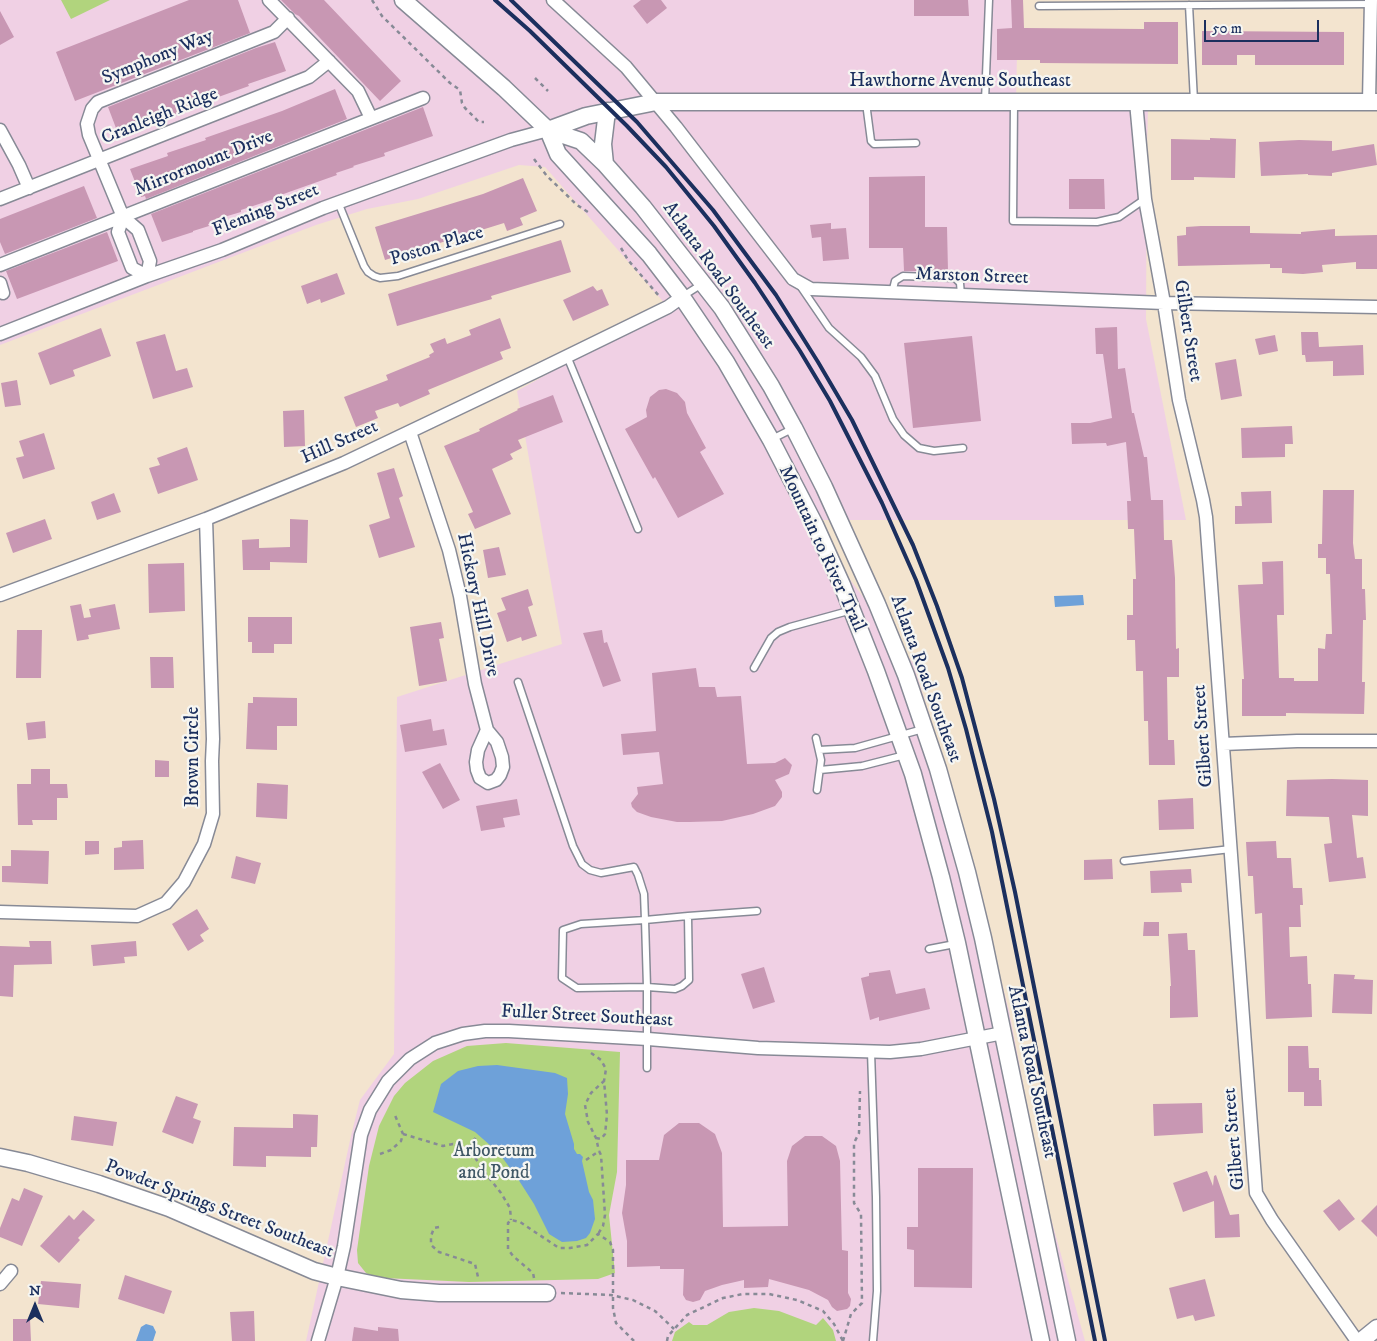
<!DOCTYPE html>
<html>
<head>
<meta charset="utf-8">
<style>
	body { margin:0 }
	#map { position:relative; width:1377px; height:1341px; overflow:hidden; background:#f3e4cf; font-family:"IM FELL DW Pica",serif }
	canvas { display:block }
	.north { position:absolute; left:10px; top:1281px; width:50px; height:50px; -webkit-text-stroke:4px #f6f6f2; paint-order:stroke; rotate:0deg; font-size:14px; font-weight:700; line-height:20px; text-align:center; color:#1b2f5e }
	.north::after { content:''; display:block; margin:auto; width:18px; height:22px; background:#1b2f5e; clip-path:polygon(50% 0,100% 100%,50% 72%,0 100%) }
	.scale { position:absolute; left:1204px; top:20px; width:115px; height:22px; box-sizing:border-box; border:2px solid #1b2f5e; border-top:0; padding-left:6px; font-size:15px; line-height:18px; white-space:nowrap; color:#1b2f5e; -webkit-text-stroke:4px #f6f6f2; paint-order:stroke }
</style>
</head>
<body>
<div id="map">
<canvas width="1377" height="1341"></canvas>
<div class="north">N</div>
<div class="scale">50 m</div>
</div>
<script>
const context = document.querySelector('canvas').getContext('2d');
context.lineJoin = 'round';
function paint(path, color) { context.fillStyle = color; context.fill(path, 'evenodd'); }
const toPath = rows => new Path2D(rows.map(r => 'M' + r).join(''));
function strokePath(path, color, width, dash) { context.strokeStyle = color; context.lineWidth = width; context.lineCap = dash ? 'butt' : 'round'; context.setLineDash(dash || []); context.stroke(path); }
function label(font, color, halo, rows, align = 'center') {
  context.font = font + ' "IM FELL DW Pica",serif'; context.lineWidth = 4.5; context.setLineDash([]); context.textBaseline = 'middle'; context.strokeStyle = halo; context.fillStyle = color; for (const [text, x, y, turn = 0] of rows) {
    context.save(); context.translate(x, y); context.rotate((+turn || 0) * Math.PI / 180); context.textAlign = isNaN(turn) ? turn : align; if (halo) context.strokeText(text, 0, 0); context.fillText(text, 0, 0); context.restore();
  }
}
paint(toPath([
	[0,0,1018,0,1016,104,1148,108,1147,147,1146,319,1186,520,805,520,913,663,947,771,1009,1011,1045,1197,1085,1341,306,1341,351,1136,360,1100,394,1054,397,697,562,644,517,391,668,307,545,167,519,165,418,199,367,209,316,225,0,345]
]), '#f0d0e4');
paint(toPath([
	[61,0,110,0,71,19],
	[506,1043,620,1052,617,1172,609,1215,615,1273,598,1279,469,1282,384,1278,372,1276,366,1273,358,1263,357,1250,369,1166,379,1126,394,1096,405,1083,433,1061,467,1046],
	[754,1308,779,1311,816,1325,823,1318,833,1330,836,1341,672,1341,675,1332,689,1322,693,1325,707,1325,729,1312]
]), '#b1d47d');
paint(toPath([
	[1083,595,1084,605,1055,607,1054,596],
	[497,1065,555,1073,567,1078,568,1094,565,1114,574,1144,574,1149,577,1154,580,1154,583,1157,582,1161,589,1192,593,1200,595,1219,590,1233,586,1238,577,1241,562,1242,549,1234,534,1204,518,1179,499,1153,475,1132,433,1112,441,1084,458,1071,478,1066],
	[146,1324,153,1326,156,1332,153,1341,136,1341,141,1327]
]), '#6ea1d9');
paint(toPath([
	[189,0,238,0,250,33,75,101,56,52],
	[281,0,324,0,401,81,380,101,299,16,295,14],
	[641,0,661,0,667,8,647,24,633,6],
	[914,0,968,0,969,16,914,16],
	[1011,0,1023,0,1024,28,1144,29,1144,22,1178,22,1178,64,1040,63,1040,60,997,60,997,29,1012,28],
	[0,11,14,37,0,45],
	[1202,31,1344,32,1344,65,1255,65,1255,55,1237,55,1237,65,1202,65],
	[275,42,286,71,248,84,249,86,210,100,211,101,192,107,192,109,172,115,173,116,154,122,154,124,119,136,108,107,256,48],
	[335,89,347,119,146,199,145,196,141,197,130,169,168,156,167,153,206,140,205,138,282,111],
	[423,107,433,136,384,153,385,156,353,166,354,167,336,173,337,175,289,192,273,198,274,199,241,210,241,212,224,217,225,219,208,224,209,226,193,231,193,232,162,242,151,214],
	[1210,138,1236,139,1235,178,1194,177,1194,180,1171,180,1171,139,1210,140],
	[1299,140,1332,141,1332,151,1374,144,1377,165,1332,173,1332,176,1308,175,1308,174,1261,176,1259,142],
	[925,176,925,227,947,227,948,271,904,271,903,248,869,248,869,177],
	[523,178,537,211,520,218,523,225,507,231,504,223,385,260,375,227,483,194],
	[1069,179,1104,179,1105,209,1069,209],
	[84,186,97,218,5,254,0,242,0,219],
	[831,223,831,229,846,228,849,259,823,261,821,237,812,238,810,225],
	[1201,226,1250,226,1250,233,1301,234,1301,232,1335,229,1335,236,1377,235,1377,269,1356,269,1356,262,1322,265,1323,272,1303,274,1282,273,1282,268,1270,268,1270,264,1178,266,1177,236,1186,235,1186,227],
	[107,232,118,261,17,299,6,271],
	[561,240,571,272,491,296,492,299,397,326,388,294],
	[337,273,345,294,321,303,320,299,307,304,301,286],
	[593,286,597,291,602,289,609,305,573,321,563,300],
	[500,318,511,348,500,352,503,359,428,390,430,394,400,407,398,403,375,411,378,418,356,427,344,397,388,380,386,375,430,357,429,355,434,352,430,344,445,338,447,344,471,335,469,330],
	[1117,327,1118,369,1125,368,1132,413,1134,413,1144,457,1147,457,1151,500,1163,500,1164,540,1172,540,1175,578,1176,649,1179,648,1179,677,1167,677,1168,740,1174,740,1175,765,1149,765,1148,721,1144,721,1143,671,1136,671,1135,640,1127,640,1127,615,1133,615,1133,579,1136,579,1134,529,1128,529,1127,501,1131,501,1126,442,1107,446,1106,443,1072,444,1071,423,1090,423,1112,418,1103,354,1096,354,1095,328],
	[101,328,111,356,73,370,75,376,50,385,38,353],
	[1301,332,1318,332,1319,347,1363,345,1364,375,1333,376,1333,361,1306,362,1305,355,1302,355],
	[165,334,176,371,187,368,193,387,153,399,136,342],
	[1275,335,1278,351,1259,355,1255,339],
	[972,336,981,421,913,428,904,343],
	[1236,359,1242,396,1221,400,1215,363],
	[17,380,21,405,5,407,1,383],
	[666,389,677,393,685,402,687,413,706,448,700,452,724,494,678,518,655,477,653,479,625,429,647,417,646,410,650,397,659,390],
	[553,395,563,422,518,440,522,448,510,454,513,459,492,469,511,514,475,529,468,514,473,512,444,446,480,431,479,429,518,410,517,409],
	[304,410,305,446,284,447,283,411],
	[1292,426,1293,444,1285,444,1285,457,1242,458,1241,428],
	[44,433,55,469,23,479,16,458,24,456,19,441],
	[187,447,198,480,158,494,149,468,160,465,157,458],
	[394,468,403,496,399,498,415,547,379,558,369,525,390,518,377,473],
	[1323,490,1354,490,1353,543,1355,559,1362,559,1362,589,1365,589,1366,620,1363,620,1362,682,1365,682,1364,714,1286,713,1286,716,1242,716,1242,679,1244,679,1238,585,1263,584,1262,562,1283,561,1284,615,1277,615,1279,678,1294,678,1294,681,1318,681,1318,648,1325,649,1326,634,1332,634,1330,574,1326,574,1326,558,1318,558,1318,544,1322,544],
	[1271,491,1272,523,1235,524,1235,506,1242,506,1241,492],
	[114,493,121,512,97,520,91,502],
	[45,519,52,539,13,553,6,533],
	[290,519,308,520,307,563,270,562,270,570,243,570,242,540,259,539,259,548,290,547],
	[499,547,506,575,488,578,483,550],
	[184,563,185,611,149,613,148,564],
	[528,589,533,605,528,607,537,636,522,641,521,637,507,642,497,613,506,610,501,598],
	[81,604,84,618,91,617,89,609,115,604,120,629,88,635,89,639,77,641,70,606],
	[248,617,292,617,292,644,274,644,274,653,252,653,252,642,248,642],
	[441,622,444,638,439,639,447,681,419,686,410,627],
	[17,630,42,630,41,678,16,678],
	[602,630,604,643,607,642,621,681,603,687,583,633],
	[150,657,173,657,174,688,151,688],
	[696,668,699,687,715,687,717,697,741,696,747,764,775,763,785,758,792,765,789,774,775,780,782,792,782,797,775,806,753,814,722,821,690,822,677,822,651,817,637,812,632,807,631,803,638,794,637,787,663,784,659,752,623,755,621,734,656,731,652,673],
	[253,697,297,698,297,726,277,726,277,750,246,749,248,703,253,703],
	[431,719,433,731,444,729,447,745,405,752,400,725],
	[45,721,46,738,28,740,26,723],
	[155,760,169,761,169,777,155,777],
	[440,763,460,800,443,809,422,772],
	[31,769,50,769,50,784,67,784,68,798,57,798,57,820,32,820,33,825,18,825,17,784,31,784],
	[1332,779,1368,780,1368,816,1352,815,1357,858,1363,857,1366,878,1329,882,1324,844,1332,843,1329,817,1286,816,1287,780],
	[257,783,288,785,287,819,256,817],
	[1193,798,1194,829,1159,830,1158,800],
	[517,799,520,815,503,818,505,827,481,831,476,806],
	[143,840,144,869,114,870,114,848,122,847,122,841],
	[85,841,99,841,99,854,85,855],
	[1276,841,1277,858,1291,858,1293,888,1302,888,1303,905,1300,905,1301,927,1289,927,1290,957,1307,956,1308,984,1311,984,1312,1017,1266,1019,1262,913,1255,914,1253,876,1248,876,1246,842],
	[11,850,49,851,48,884,2,882,2,866,11,866],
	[236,856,261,863,255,884,231,878],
	[1112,859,1113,879,1084,880,1084,860],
	[1191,869,1192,883,1181,883,1182,892,1151,893,1150,871],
	[197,909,209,929,200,935,204,941,188,951,172,924],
	[1144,922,1159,922,1159,936,1143,936],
	[1187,933,1188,950,1195,950,1198,1017,1170,1018,1170,986,1171,986,1168,934],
	[29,941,51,941,52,964,14,965,13,997,0,996,0,946,30,947],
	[136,941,137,956,124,957,125,963,93,966,91,945],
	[764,967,775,1002,753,1009,741,974],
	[890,970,896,994,925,988,930,1009,879,1021,879,1017,870,1020,861,978,869,976,869,973],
	[1334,974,1355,975,1354,979,1373,980,1372,1014,1332,1013],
	[1288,1046,1308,1046,1309,1068,1319,1068,1319,1080,1321,1080,1322,1106,1304,1106,1304,1092,1288,1092],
	[176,1096,198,1104,193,1118,201,1121,193,1144,162,1132],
	[1202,1103,1203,1133,1154,1136,1153,1104],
	[293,1114,318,1115,317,1147,311,1147,311,1157,266,1156,266,1167,233,1166,234,1127,293,1128],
	[74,1116,117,1122,113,1146,71,1140],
	[679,1123,699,1123,715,1134,722,1153,723,1227,788,1226,787,1161,792,1146,805,1136,822,1136,836,1146,840,1161,842,1250,848,1251,848,1293,851,1299,850,1306,847,1309,837,1311,832,1307,828,1300,809,1290,769,1279,768,1287,744,1288,744,1280,722,1285,705,1291,700,1300,693,1302,686,1300,683,1295,684,1269,660,1269,660,1266,627,1267,627,1241,622,1213,626,1185,626,1160,659,1160,664,1135],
	[918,1168,973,1168,972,1288,914,1287,914,1250,907,1249,907,1227,918,1227],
	[1207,1171,1213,1186,1214,1176,1216,1175,1230,1215,1239,1214,1240,1237,1215,1238,1214,1201,1183,1212,1173,1183],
	[24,1188,43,1196,22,1246,0,1237,0,1228,12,1198,19,1201],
	[1339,1199,1355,1219,1339,1231,1323,1211],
	[1377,1205,1377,1237,1361,1221],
	[83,1210,95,1220,78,1238,80,1240,59,1263,40,1246,69,1215,74,1220],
	[125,1275,172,1291,164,1314,118,1299],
	[1205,1279,1215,1316,1195,1321,1193,1315,1177,1319,1169,1288],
	[41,1281,81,1284,79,1308,38,1304],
	[254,1311,255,1341,232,1341,230,1312],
	[13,1319,30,1319,31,1341,13,1341],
	[354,1327,378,1331,378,1327,398,1329,399,1341,352,1341]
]), '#c897b3');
const lane = toPath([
	[1189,5,1194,101],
	[1039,6,1373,4],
	[985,101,989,0],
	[866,103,871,141,874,144,916,143],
	[1014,103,1013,221,1097,222,1119,217,1145,199],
	[338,202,364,266,368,272,374,276,380,278,398,276,560,224],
	[801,287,829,328,861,357,875,376,893,419,904,435,919,448,934,451,963,448],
	[892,293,895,281,903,276,955,278,960,283,961,295],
	[683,296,702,284],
	[567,356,638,529],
	[772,439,794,428],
	[754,668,771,638,778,632,790,627,852,610],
	[518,682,573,846,582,864,590,870,601,873,634,867,638,875,644,894,645,920,647,987,647,1068],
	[816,738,821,760,817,790],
	[819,750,855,748,923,729],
	[820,770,862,766,905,755],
	[1124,861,1231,849],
	[688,916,689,980,682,986,675,989,647,987,577,988,562,978,563,930,581,924,645,920,688,916,757,911],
	[929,949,955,944],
	[871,1052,876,1197,877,1291,873,1341]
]);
const street = toPath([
	[269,0,358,91,371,118],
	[553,0,626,67,676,127,793,279,811,289,1164,303,1377,307],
	[1136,102,1145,199,1164,303,1179,400,1203,500,1206,517,1256,1193,1272,1220,1357,1341],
	[1369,102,1371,0],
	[0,130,19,165,29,188],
	[0,199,309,77,329,61],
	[123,217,118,232,132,268,147,276,150,261,138,230,123,217,89,135,87,124,92,109,98,102,274,32,288,18],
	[0,265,423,98],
	[0,283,3,293],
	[0,334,147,276,222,250,323,208,511,140,548,130],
	[410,432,449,550,460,596,475,684,487,730],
	[0,595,206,519,344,463,539,370,668,307,682,297],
	[487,730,497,742,502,757,503,767,500,775,496,780,488,783,480,778,477,770,476,762,478,750,487,730],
	[1223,744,1297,741,1377,741],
	[0,912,137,916,166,903,184,882,204,844,213,814,212,761,213,739,206,519],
	[0,1284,11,1271],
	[318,1341,337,1277,344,1246,361,1135,370,1110,388,1081,410,1059,435,1043,463,1034,485,1031,509,1031,648,1039,758,1048,890,1052,921,1049,1003,1033]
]);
const secondary = toPath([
	[403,0,504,88,548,130,558,154,649,254,682,297,726,362,771,440,815,525,842,585,876,671,913,774,941,877,957,943,1041,1341],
	[548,130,581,141,605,164,643,207,722,308,771,386,794,428,824,487,877,604,906,675,938,769,967,872,983,938,1067,1341],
	[548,130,586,116,656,102,1377,102],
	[605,164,603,144,607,111],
	[0,1157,28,1163,99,1184,169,1208,314,1271,337,1277,401,1290,439,1293,547,1293],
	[1361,1341,1377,1328]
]);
strokePath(lane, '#878a96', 9);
strokePath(street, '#878a96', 15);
strokePath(secondary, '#878a96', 19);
strokePath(toPath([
	[372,0,382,16,450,83,460,90,462,103,465,108,479,122,484,122],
	[535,78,548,91],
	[534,159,547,176,577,205,591,214],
	[621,248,628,260,659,296],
	[591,1053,601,1060,606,1069,604,1081],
	[403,1134,443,1146,453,1144,469,1148,483,1170,501,1193,510,1208,511,1220],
	[596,1138,601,1139,605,1134,607,1115,604,1081,591,1093,585,1105,588,1122,596,1138,599,1151],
	[469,1148,476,1137],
	[380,1154,391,1150,401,1141,403,1134,394,1113],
	[586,1160,599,1151,601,1155,605,1215,603,1226,598,1234],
	[439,1227,434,1228,431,1236,431,1245,439,1252,475,1264,478,1277],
	[534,1278,533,1273,513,1256,508,1249,508,1223,511,1220,520,1222,559,1248,570,1248,587,1245,598,1234,610,1242,613,1250,613,1308,616,1323,634,1341],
	[561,1293,611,1295,633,1300,655,1311,674,1329],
	[667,1341,668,1336,687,1315,723,1298,743,1294,769,1294,797,1300,823,1311,834,1324,843,1341],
	[843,1341,851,1314,862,1303,861,1214,854,1203,854,1143,859,1133,860,1091]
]), '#878a96', 2.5, [4, 4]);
strokePath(lane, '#fff', 6);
strokePath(street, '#fff', 12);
strokePath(secondary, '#fff', 16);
strokePath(toPath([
	[495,0,530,31,627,126,666,167,714,226,755,283,800,351,830,401,882,503,916,580,948,668,966,729,992,832,1095,1341],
	[511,0,637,122,713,210,776,295,818,362,852,420,913,545,937,606,962,678,994,799,1015,892,1105,1341]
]), '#1b2f5e', 4);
label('19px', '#1b2f5e', '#f6f6f2', [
	["Symphony Way",158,58,-22],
	["Hawthorne Avenue Southeast",960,82],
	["Cranleigh Ridge",160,117,-22],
	["Mirrormount Drive",204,164,-22],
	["Fleming Street",266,211,-22],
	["Poston Place",437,247,-17],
	["Atlanta Road Southeast",718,276,54],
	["Marston Street",972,277,2],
	["Gilbert Street",1187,331,81],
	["Hill Street",340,443,-24],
	["Mountain to River Trail",821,549,65],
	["Hickory Hill Drive",477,605,78],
	["Atlanta Road Southeast",925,679,70],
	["Gilbert Street",1204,736,-94],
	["Brown Circle",194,757,-90],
	["Fuller Street Southeast",587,1017,3],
	["Atlanta Road Southeast",1031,1072,78],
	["Gilbert Street",1235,1139,-95],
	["Powder Springs Street Southeast",219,1210,21]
]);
label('19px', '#405866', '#f6f6f2', [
	["Arboretum",494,1152],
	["and Pond",494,1174]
]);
</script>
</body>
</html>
